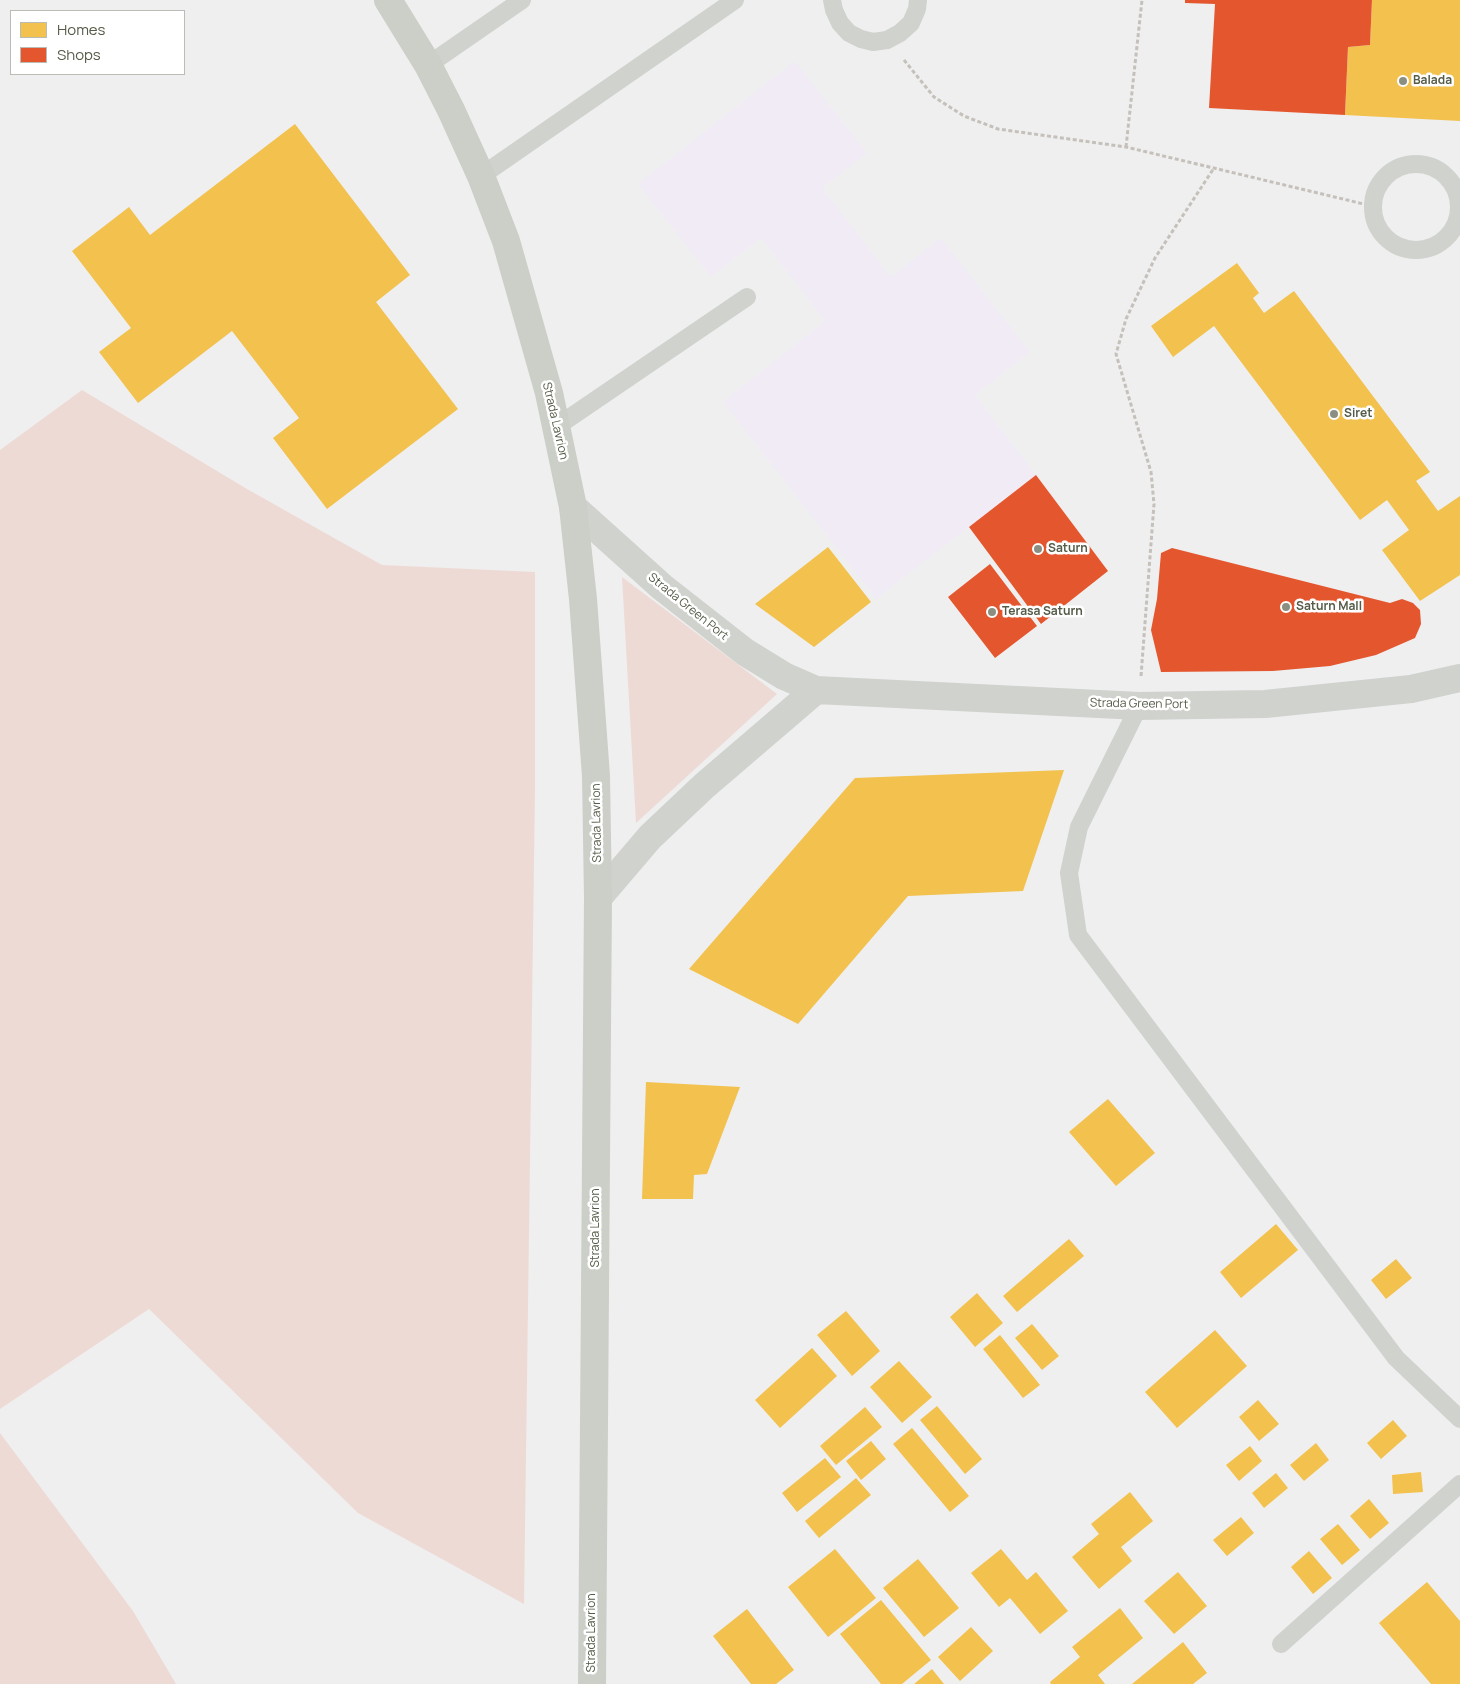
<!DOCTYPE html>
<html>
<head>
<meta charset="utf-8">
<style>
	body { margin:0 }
	#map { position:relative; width:1460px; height:1684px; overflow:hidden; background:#efeff0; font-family:Manrope,sans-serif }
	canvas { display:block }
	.legend { position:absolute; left:10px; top:10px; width:175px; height:65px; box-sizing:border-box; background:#fff; border:1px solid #bbbdb5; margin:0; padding:6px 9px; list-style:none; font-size:15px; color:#545b47 }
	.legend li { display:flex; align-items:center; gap:10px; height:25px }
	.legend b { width:25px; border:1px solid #bbbdb5 }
</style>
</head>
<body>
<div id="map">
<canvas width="1460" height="1684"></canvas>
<ul class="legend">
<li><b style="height:14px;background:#f2c14e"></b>Homes</li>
<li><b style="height:14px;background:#e4572e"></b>Shops</li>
</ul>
</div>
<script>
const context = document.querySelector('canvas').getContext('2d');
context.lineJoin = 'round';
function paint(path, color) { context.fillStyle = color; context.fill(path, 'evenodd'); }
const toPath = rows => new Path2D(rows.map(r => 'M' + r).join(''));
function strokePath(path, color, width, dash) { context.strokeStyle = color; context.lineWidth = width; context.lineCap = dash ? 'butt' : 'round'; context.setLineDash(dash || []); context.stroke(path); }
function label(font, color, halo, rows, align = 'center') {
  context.font = font + ' Manrope,sans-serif'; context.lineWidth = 5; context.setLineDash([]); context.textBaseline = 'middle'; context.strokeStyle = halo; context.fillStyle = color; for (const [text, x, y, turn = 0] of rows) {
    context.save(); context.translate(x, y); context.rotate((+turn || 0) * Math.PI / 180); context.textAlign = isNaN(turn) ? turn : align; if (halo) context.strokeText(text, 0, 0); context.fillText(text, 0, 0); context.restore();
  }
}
paint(toPath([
	[795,61,867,153,822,188,891,277,941,238,1030,352,975,395,1036,475,876,599,723,402,825,321,761,238,711,277,638,184]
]), '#f1ebf6');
paint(toPath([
	[82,390,247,489,382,565,535,572,535,788,524,1604,358,1513,149,1309,0,1409,0,450],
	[622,577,777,694,636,823],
	[0,1433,133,1611,176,1684,0,1684]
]), '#eedad4');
paint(toPath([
	[1372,0,1460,0,1460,121,1345,115,1348,47,1370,45],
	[295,124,410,275,376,302,458,409,327,509,273,438,299,418,232,331,138,403,99,352,131,328,72,251,129,207,150,235],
	[1237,263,1259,293,1253,298,1264,313,1294,291,1430,472,1416,481,1438,511,1460,496,1460,575,1420,601,1382,550,1409,530,1387,500,1360,520,1214,326,1173,357,1151,326],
	[828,547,871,602,814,647,755,604],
	[1064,770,1023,891,908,896,798,1024,689,969,855,778],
	[646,1082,740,1087,707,1174,694,1175,693,1199,642,1199],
	[1108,1099,1155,1153,1116,1186,1069,1132],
	[1276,1224,1298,1250,1241,1298,1220,1272],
	[1069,1239,1084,1256,1017,1312,1003,1296],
	[1396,1259,1412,1278,1386,1299,1371,1280],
	[977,1293,1003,1323,975,1347,950,1317],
	[846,1311,880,1351,852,1376,817,1335],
	[1032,1324,1059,1356,1042,1370,1015,1338],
	[1215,1330,1247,1366,1177,1428,1145,1392],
	[1000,1335,1040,1385,1023,1398,983,1349],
	[812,1348,837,1376,780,1428,755,1400],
	[899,1361,932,1397,902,1423,870,1387],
	[1258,1400,1279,1424,1259,1441,1239,1417],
	[937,1406,982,1459,965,1474,920,1420],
	[865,1407,882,1427,836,1465,820,1446],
	[1393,1420,1407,1436,1381,1459,1367,1443],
	[912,1428,969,1496,950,1512,893,1444],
	[871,1441,886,1459,861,1480,846,1461],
	[1316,1443,1329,1460,1304,1481,1290,1465],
	[1250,1446,1262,1461,1239,1481,1226,1465],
	[825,1458,841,1477,797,1512,782,1493],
	[1421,1472,1423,1492,1393,1494,1392,1475],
	[1276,1473,1288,1488,1264,1508,1252,1493],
	[856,1478,871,1495,819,1538,805,1521],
	[1130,1492,1153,1521,1121,1547,1132,1561,1099,1589,1072,1557,1099,1534,1091,1524],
	[1369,1499,1389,1523,1370,1539,1350,1516],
	[1241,1517,1254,1533,1227,1556,1213,1540],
	[1338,1524,1360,1550,1342,1565,1320,1539],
	[835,1549,876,1598,828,1637,788,1587],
	[1001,1549,1027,1580,1036,1572,1068,1611,1040,1634,1010,1598,999,1607,971,1573],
	[1309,1551,1332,1578,1313,1594,1291,1567],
	[918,1559,959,1608,924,1637,883,1588],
	[1178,1572,1207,1606,1174,1634,1144,1601],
	[1427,1582,1460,1621,1460,1684,1431,1684,1379,1623],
	[881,1600,931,1660,902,1684,881,1684,840,1634],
	[1120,1608,1143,1638,1098,1675,1105,1684,1051,1684,1050,1682,1080,1657,1072,1647],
	[747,1609,794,1670,776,1684,751,1684,713,1636],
	[971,1627,993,1651,960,1681,938,1657],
	[1183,1642,1207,1673,1193,1684,1132,1684],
	[932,1669,944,1684,914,1684]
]), '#f2c14e');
paint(toPath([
	[1185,0,1372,0,1370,45,1348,47,1345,115,1209,108,1215,4,1185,3],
	[1036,475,1108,571,1041,624,969,527],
	[1172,548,1390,603,1402,599,1413,603,1420,610,1421,624,1415,638,1376,655,1330,666,1273,671,1161,672,1151,630,1157,599,1161,553],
	[990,564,1037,626,995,658,948,597]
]), '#e4572e');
strokePath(toPath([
	[904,60,934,97,964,116,998,129,1126,147,1372,206],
	[1126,147,1142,0],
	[1141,676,1154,504,1151,472,1116,354,1126,319,1155,258,1214,168]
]), '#c5c0ba', 3, [4, 2.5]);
strokePath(toPath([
	[832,0,834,10,840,23,849,33,861,39,873,42,887,40,900,33,911,23,917,9,918,0],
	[428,65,522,0],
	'1373 207a43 43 0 1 1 86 0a43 43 0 1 1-86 0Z',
	[481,176,735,0],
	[556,427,747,297],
	[1139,706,1079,827,1069,873,1078,935,1396,1358,1460,1419],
	[1281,1644,1460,1484]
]), '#d0d2ce', 18);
strokePath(toPath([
	[573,507,662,587,745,652,784,676,816,690,1139,706,1265,704,1411,689,1460,678],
	[598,898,650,837,704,786,816,690]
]), '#d0d2ce', 28);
strokePath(toPath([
	[388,0,428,65,451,110,481,176,506,241,549,393,573,507,583,599,596,776,598,898,592,1684]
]), '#cccfc8', 28);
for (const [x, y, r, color] of [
	[1403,81,5,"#8a8f82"],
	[1334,414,5,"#8a8f82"],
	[1038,549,5,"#8a8f82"],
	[1286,607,5,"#8a8f82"],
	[992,612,5,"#8a8f82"]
]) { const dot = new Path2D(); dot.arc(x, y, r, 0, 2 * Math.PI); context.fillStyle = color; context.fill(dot); strokePath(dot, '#fff', 2); }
label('bold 12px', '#545b47', '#fff', [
	["Balada",1413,81],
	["Siret",1344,414],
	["Saturn",1048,549],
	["Saturn Mall",1296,607],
	["Terasa Saturn",1002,612]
], 'left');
label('12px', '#545b47', '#fff', [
	["Strada Lavrion",555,421,77],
	["Strada Green Port",688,607,39],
	["Strada Green Port",1139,704,1],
	["Strada Lavrion",597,823,-91],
	["Strada Lavrion",596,1228,-90],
	["Strada Lavrion",592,1633,-90]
]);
</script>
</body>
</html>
